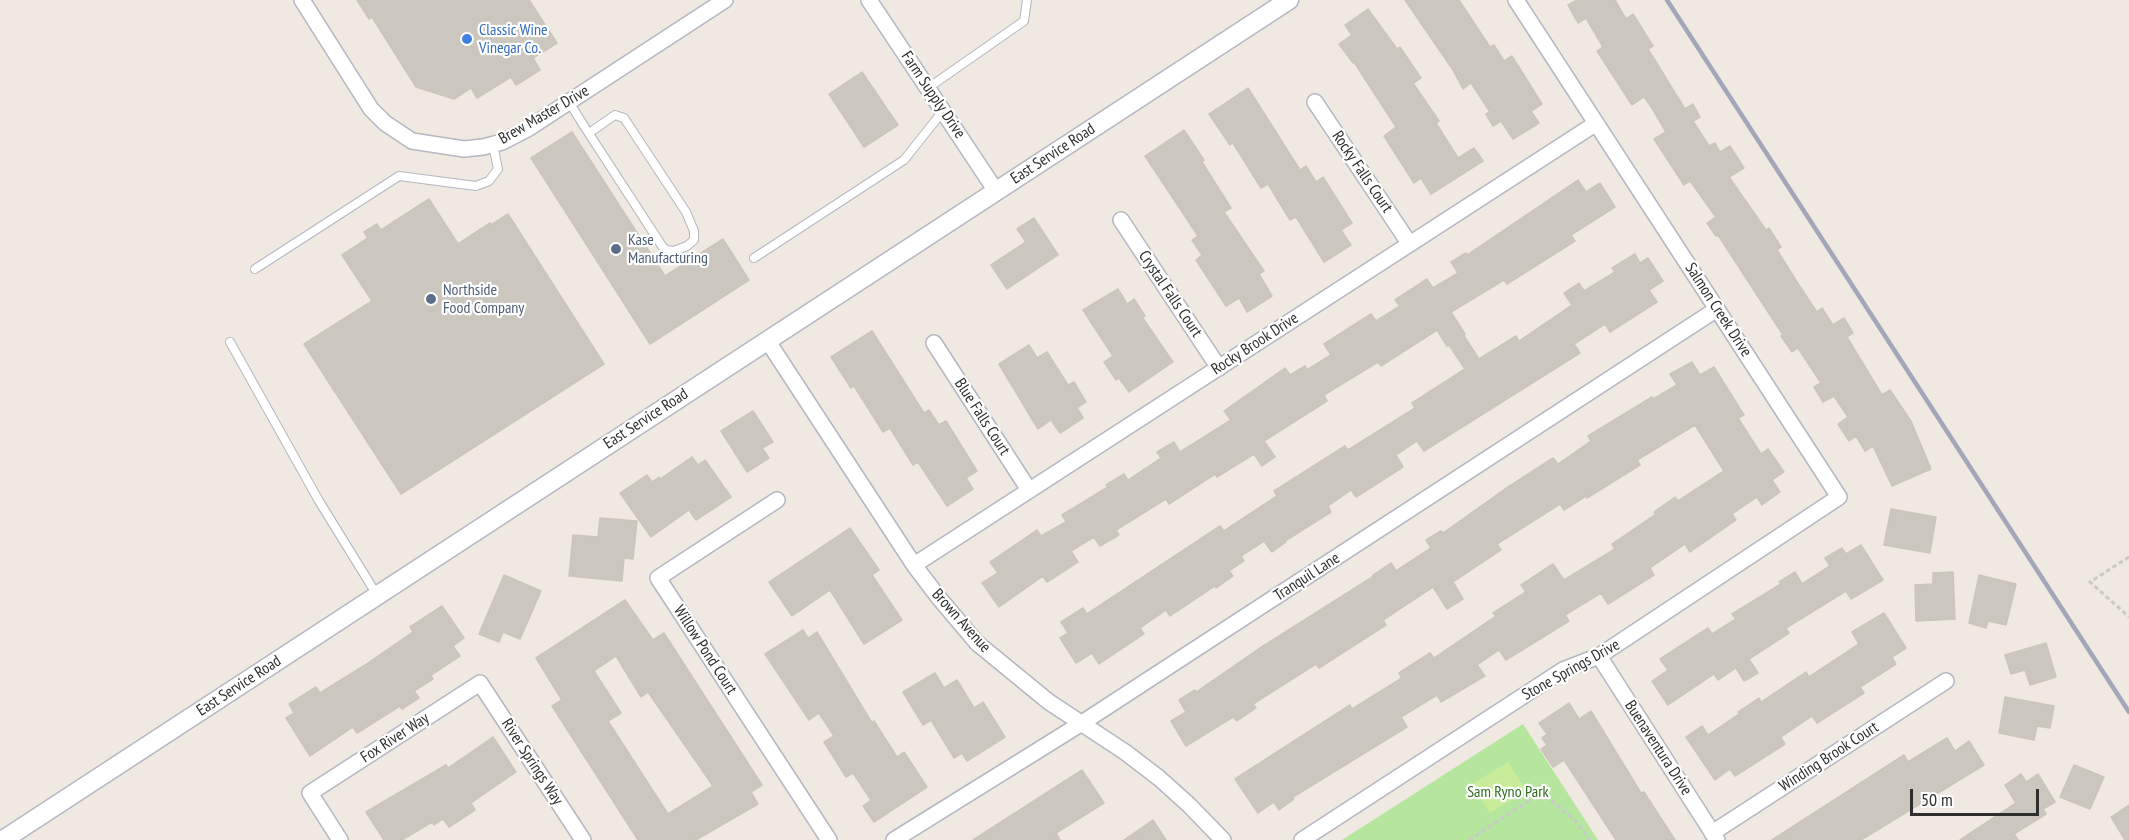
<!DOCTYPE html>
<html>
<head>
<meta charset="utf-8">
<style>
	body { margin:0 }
	#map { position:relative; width:2129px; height:840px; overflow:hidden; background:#efe9e1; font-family:"PT Sans Narrow",sans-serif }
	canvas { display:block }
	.scale { position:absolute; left:1910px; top:789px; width:129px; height:27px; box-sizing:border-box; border:3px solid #2e2e2e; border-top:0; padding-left:8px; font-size:18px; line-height:21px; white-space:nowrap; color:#2e2e2e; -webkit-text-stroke:4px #fff; paint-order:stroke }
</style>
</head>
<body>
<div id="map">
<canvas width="2129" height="840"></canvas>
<div class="scale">50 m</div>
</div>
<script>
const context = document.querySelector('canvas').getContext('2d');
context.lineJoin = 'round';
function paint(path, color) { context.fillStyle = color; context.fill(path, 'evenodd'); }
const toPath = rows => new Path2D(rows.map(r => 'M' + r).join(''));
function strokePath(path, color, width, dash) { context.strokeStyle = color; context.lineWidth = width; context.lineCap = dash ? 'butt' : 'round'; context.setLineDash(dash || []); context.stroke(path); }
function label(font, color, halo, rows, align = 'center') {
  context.font = font + ' "PT Sans Narrow",sans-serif'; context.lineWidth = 4.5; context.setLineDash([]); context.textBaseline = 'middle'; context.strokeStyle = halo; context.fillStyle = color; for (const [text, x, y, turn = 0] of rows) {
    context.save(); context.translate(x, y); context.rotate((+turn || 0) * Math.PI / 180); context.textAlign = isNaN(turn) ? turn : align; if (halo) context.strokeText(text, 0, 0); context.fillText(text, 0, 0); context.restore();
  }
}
paint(toPath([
	[1523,724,1598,840,1342,840]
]), '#b6e59e');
paint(toPath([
	[1508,762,1527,791,1490,813,1472,784]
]), '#c9ec9a');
const building = toPath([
	[357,0,529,0,557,43,533,58,540,70,516,85,511,77,477,98,471,88,454,99,416,87,372,17,369,19,357,0],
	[1405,0,1459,0,1490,47,1494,45,1504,61,1512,56,1542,104,1531,111,1539,123,1513,139,1501,121,1493,126,1486,114,1490,112,1471,83,1463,89,1453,70,1405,0],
	[1577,0,1615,0,1626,19,1633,14,1653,46,1648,49,1685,109,1693,104,1700,117,1693,121,1709,146,1715,143,1720,152,1730,146,1744,168,1729,177,1766,230,1769,228,1781,247,1777,250,1799,285,1817,312,1822,308,1833,325,1844,318,1853,333,1847,337,1882,395,1890,390,1911,421,1931,469,1892,486,1873,446,1865,451,1856,436,1849,441,1838,424,1848,417,1834,396,1823,402,1814,387,1821,383,1798,348,1792,352,1781,336,1783,335,1718,235,1716,236,1707,223,1716,217,1690,181,1684,185,1654,139,1666,132,1652,108,1644,97,1632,105,1597,51,1603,47,1586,18,1578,23,1568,5,1577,0],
	[1368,9,1397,49,1400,47,1421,78,1413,83,1439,121,1436,123,1458,158,1474,148,1483,161,1431,194,1421,178,1414,183,1384,136,1396,127,1354,62,1353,63,1339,44,1352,35,1345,25,1368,9],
	[862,72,898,125,864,147,829,94,862,72],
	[1248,88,1300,170,1306,166,1316,182,1323,177,1352,223,1341,230,1351,245,1324,262,1296,217,1290,220,1268,184,1261,188,1233,143,1230,145,1209,114,1248,88],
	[1184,130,1204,160,1202,162,1231,208,1224,212,1264,271,1259,274,1272,296,1247,312,1239,298,1226,306,1196,260,1202,255,1192,240,1198,236,1145,156,1184,130],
	[572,132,665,276,723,239,749,280,650,344,531,158,572,132],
	[1578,180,1586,192,1600,183,1615,207,1571,235,1575,241,1507,284,1504,280,1451,312,1465,334,1464,336,1479,359,1516,336,1519,341,1572,305,1564,293,1579,283,1584,291,1615,272,1612,268,1635,254,1640,263,1648,258,1663,281,1649,290,1657,302,1610,332,1605,324,1574,344,1580,353,1424,451,1417,441,1396,455,1403,467,1356,497,1351,490,1328,506,1331,512,1285,541,1286,542,1272,552,1264,541,1241,556,1244,561,1229,571,1233,576,1216,588,1215,586,1170,616,1166,610,1140,628,1144,634,1099,664,1092,653,1076,663,1060,638,1068,633,1061,622,1083,608,1087,614,1220,526,1224,531,1277,496,1274,491,1345,446,1348,450,1415,408,1412,403,1465,369,1449,345,1447,346,1437,330,1381,366,1378,362,1324,395,1327,401,1264,441,1275,457,1262,466,1254,454,1217,477,1215,474,1169,504,1166,499,1116,530,1119,535,1100,546,1094,537,1071,551,1078,562,1047,582,1043,576,999,607,982,583,998,573,990,562,1037,530,1041,536,1066,522,1062,515,1108,487,1106,485,1124,474,1128,480,1161,458,1157,452,1174,442,1180,452,1231,420,1224,411,1285,368,1290,375,1305,366,1307,370,1331,355,1324,344,1371,314,1376,321,1400,306,1395,300,1427,279,1433,288,1458,273,1451,262,1466,253,1467,255,1578,180],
	[429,199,458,244,490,223,491,225,508,214,604,364,401,494,304,344,372,301,342,255,368,238,364,232,377,224,381,230,429,199],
	[1034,218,1058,255,1007,289,991,265,1026,242,1017,229,1034,218],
	[1118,289,1127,304,1134,299,1145,316,1142,317,1173,362,1129,392,1119,378,1116,380,1104,362,1113,356,1083,310,1118,289],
	[872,331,924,413,929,410,939,425,946,421,977,471,966,478,973,489,947,506,918,462,913,465,890,428,883,432,854,386,851,388,831,357,872,331],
	[1029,345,1037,358,1047,352,1068,385,1074,382,1086,402,1077,408,1083,418,1060,433,1051,420,1038,429,999,364,1029,345],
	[1692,362,1700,375,1714,367,1744,415,1738,418,1761,454,1768,449,1784,472,1772,480,1780,492,1762,505,1757,497,1732,514,1736,520,1690,552,1685,544,1650,568,1654,575,1608,604,1601,593,1565,615,1569,621,1506,660,1499,650,1477,665,1485,676,1441,702,1437,695,1401,717,1407,727,1293,797,1294,799,1279,810,1274,802,1258,813,1235,779,1350,705,1352,709,1402,678,1399,673,1430,653,1434,658,1496,616,1493,613,1526,592,1521,585,1553,564,1564,580,1615,549,1612,544,1656,514,1654,512,1675,497,1678,501,1724,471,1695,425,1637,460,1640,465,1587,498,1586,496,1564,510,1560,504,1497,544,1501,550,1453,582,1463,599,1447,609,1433,587,1383,620,1386,625,1319,668,1316,664,1253,704,1256,708,1237,721,1233,717,1186,746,1171,721,1186,712,1179,700,1195,690,1196,692,1260,648,1374,576,1373,575,1391,563,1396,571,1431,548,1426,540,1441,531,1443,533,1505,489,1553,458,1558,464,1591,441,1588,436,1652,397,1653,399,1677,385,1670,374,1692,362],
	[753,411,773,442,762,448,769,458,747,472,721,431,753,411],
	[692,457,698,465,705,460,731,497,696,520,689,510,651,537,620,493,647,475,652,482,659,477,660,479,692,457],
	[1891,509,1936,517,1930,553,1884,545,1891,509],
	[600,518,637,521,633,559,624,558,622,581,569,576,573,535,598,537,600,518],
	[850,528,879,570,872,575,902,620,864,644,830,590,792,616,769,582,850,528],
	[1861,545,1883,580,1851,599,1846,591,1786,628,1789,633,1749,659,1758,673,1744,681,1736,668,1718,680,1714,674,1668,705,1652,681,1668,670,1660,659,1708,628,1712,634,1736,619,1732,614,1781,584,1779,582,1795,572,1802,584,1830,566,1825,558,1842,548,1846,554,1861,545],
	[1953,572,1955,619,1916,621,1915,585,1933,584,1933,573,1953,572],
	[504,575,541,591,520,639,503,632,499,642,479,634,504,575],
	[1979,575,2016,584,2006,625,1988,621,1986,628,1969,623,1979,575],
	[625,600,653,640,664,633,762,785,751,792,758,804,696,840,638,840,552,706,562,700,536,658,625,600],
	[616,656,641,697,648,692,713,786,668,814,608,721,621,713,594,671,616,656],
	[442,606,464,638,453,646,460,656,431,675,433,679,414,691,419,698,402,709,400,706,357,733,353,727,310,756,286,718,294,713,289,704,316,687,320,693,365,665,413,632,410,627,442,606],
	[1884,613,1906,648,1892,657,1896,664,1860,687,1864,693,1817,723,1812,716,1781,737,1785,744,1735,776,1730,769,1715,780,1686,737,1702,726,1708,735,1739,714,1738,712,1759,698,1761,702,1806,672,1809,677,1859,644,1852,632,1884,613],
	[803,630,808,638,817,632,872,723,874,721,897,757,904,752,927,787,874,822,863,806,871,800,853,773,846,777,824,742,834,736,819,713,809,720,765,654,803,630],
	[2046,643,2056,677,2030,685,2025,670,2011,674,2005,655,2046,643],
	[935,673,944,688,957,680,974,708,983,702,1005,737,967,761,962,753,954,758,931,720,923,725,903,692,935,673],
	[2005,697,2054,706,2050,728,2037,726,2034,740,1999,733,2005,697],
	[1569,703,1579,719,1591,711,1641,793,1644,792,1675,840,1616,840,1564,760,1553,767,1541,749,1547,745,1542,738,1547,734,1539,723,1569,703],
	[493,737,516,772,471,803,475,810,449,827,443,819,434,825,432,822,402,840,384,840,366,812,446,765,448,768,493,737],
	[1947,738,1955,751,1969,741,1984,765,1861,840,1772,840,1904,755,1908,762,1947,738],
	[2074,765,2104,777,2090,809,2060,797,2074,765],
	[1082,770,1104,803,1056,833,1060,840,973,840,1082,770],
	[2021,774,2026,782,2038,774,2055,802,2043,809,2046,814,2014,834,2018,840,1960,840,2016,803,2005,785,2021,774],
	[2129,805,2129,840,2125,840,2111,817,2129,805],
	[1153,820,1166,840,1124,840,1153,820]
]);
paint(building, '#cbc7bf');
strokePath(building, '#cbc5ba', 1.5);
const service = toPath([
	[928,88,1024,21,1027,0],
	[569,102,584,126,662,246,666,250,674,251,687,246,694,240,694,231,686,212,624,118,615,115,589,133],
	[754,258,904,160,943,111],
	[255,269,399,176,476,186,489,181,498,169,493,145],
	[230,342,319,501,377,595]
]);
const minor = toPath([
	[302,0,371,109,385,123,412,141,464,149,483,147,502,142,529,128,725,0],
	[869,0,996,191],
	[1315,102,1409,243],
	[1121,220,1219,368],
	[767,340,914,565,939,598,977,643,1049,702,1125,752,1159,778,1189,805,1223,840],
	[934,343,1029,490],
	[777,500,658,578,829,840],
	[914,565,1595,124],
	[1599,656,1717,840],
	[1712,833,1946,681],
	[340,840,310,793,480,683,583,840],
	[894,840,1082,723,1717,309],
	[1302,840,1563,670,1599,656,1839,497,1516,0]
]);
const tertiary = toPath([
	[3,840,1289,0]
]);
strokePath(service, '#b4b7c1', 10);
strokePath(minor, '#b4b7c1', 18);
strokePath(tertiary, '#b4b7c1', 21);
strokePath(toPath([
	[2129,557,2090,582,2129,617],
	[1469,840,1539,794,1549,799,1574,819,1590,840]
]), '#c9c9c9', 3, [4.5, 3]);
strokePath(service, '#fff', 8);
strokePath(minor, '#fff', 15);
strokePath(tertiary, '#fff', 18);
strokePath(toPath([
	[1667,0,2129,712]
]), '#a3a6b8', 4.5);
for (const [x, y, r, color] of [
	[467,39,6,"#3f7fe0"],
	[616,249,6,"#5c6f8a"],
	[431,299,6,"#5c6f8a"]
]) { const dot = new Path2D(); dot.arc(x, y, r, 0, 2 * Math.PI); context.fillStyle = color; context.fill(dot); strokePath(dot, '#fff', 2); }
label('16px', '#366cbe', '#fff', [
	["Classic Wine",479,30],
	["Vinegar Co.",479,48]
], 'left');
label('16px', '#2e2e2e', '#fff', [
	["Farm Supply Drive",933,95,56],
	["Brew Master Drive",544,115,-30],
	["East Service Road",1053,154,-33],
	["Rocky Falls Court",1362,172,56],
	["Crystal Falls Court",1170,294,56],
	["Salmon Creek Drive",1718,310,57],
	["Rocky Brook Drive",1255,344,-33],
	["Blue Falls Court",982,417,57],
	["East Service Road",646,419,-33],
	["Tranquil Lane",1307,577,-33],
	["Brown Avenue",961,621,48],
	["Willow Pond Court",705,650,57],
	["Stone Springs Drive",1571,670,-29],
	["East Service Road",239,686,-33],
	["Fox River Way",395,738,-33],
	["Buenaventura Drive",1658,748,57],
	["Winding Brook Court",1829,757,-33],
	["River Springs Way",532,762,57]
]);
label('16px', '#4e5e75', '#fff', [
	["Kase",628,240],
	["Manufacturing",628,258],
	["Northside",443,290],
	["Food Company",443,308]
], 'left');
label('16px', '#2c6e1b', '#fff', [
	["Sam Ryno Park",1508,792]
]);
</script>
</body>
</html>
